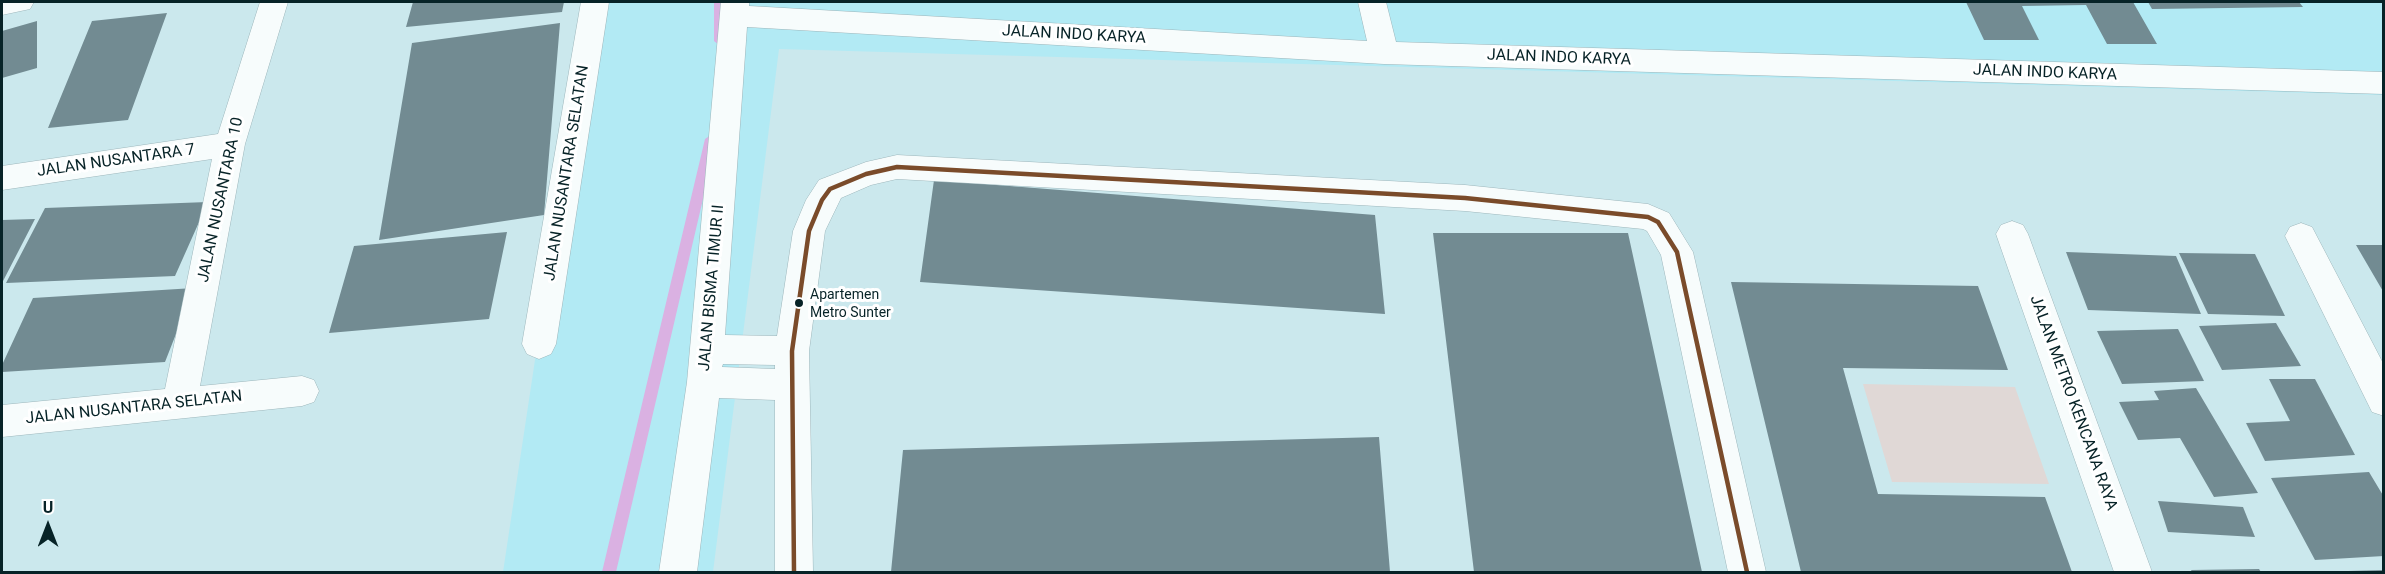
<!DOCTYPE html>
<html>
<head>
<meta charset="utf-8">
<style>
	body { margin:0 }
	#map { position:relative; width:2385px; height:574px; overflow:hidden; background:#cbe8ed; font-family:Roboto,sans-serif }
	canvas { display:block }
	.frame { position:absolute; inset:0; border:3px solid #072327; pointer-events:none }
	.north { position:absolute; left:18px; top:496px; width:60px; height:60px; -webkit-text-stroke:4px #fff; paint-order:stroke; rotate:0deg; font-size:16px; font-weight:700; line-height:24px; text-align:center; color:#072327 }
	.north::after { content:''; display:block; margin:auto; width:21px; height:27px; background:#072327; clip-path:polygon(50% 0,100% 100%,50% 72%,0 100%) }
</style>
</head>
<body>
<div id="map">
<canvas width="2385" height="574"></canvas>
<div class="frame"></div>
<div class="north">U</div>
</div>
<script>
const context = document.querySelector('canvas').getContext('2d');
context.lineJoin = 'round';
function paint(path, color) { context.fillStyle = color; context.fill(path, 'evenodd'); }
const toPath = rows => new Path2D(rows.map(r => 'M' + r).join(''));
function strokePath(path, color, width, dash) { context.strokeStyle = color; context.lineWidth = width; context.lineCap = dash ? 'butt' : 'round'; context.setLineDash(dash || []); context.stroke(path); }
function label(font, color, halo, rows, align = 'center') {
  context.font = font + ' Roboto,sans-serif'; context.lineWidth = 6; context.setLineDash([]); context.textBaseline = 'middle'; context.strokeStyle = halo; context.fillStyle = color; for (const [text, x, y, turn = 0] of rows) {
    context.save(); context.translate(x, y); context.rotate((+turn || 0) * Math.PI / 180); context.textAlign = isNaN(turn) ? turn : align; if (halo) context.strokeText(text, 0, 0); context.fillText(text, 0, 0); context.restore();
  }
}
paint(toPath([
	[589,2,2383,2,2383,95,779,49,713,572,503,572]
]), '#b2eaf4');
paint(toPath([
	[1863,384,2015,387,2049,484,1892,482]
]), '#e0d8d6');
paint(toPath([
	[714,2,724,2,724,41,719,45,714,41,714,2],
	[711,135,717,139,616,572,602,572,705,139,711,135]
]), '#dab1e2');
paint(toPath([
	[413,2,564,2,562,12,406,27],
	[1966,2,2133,2,2157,44,2107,44,2086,5,2022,6,2039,40,1984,40],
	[2148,2,2299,2,2303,7,2152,9],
	[167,13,128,120,48,128,92,21],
	[37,21,37,68,2,78,2,31],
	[560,23,544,215,379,240,412,43],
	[934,180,1375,215,1385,314,920,282],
	[208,202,175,276,6,283,45,208],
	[35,219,2,283,2,220],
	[507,232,489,319,329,333,354,246],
	[1433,233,1628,233,1702,572,1474,572],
	[2356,245,2384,245,2384,293],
	[2066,252,2176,256,2201,314,2088,310],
	[2179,253,2255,254,2285,316,2208,314],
	[1731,282,1978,286,2008,370,1843,368,1878,494,2045,497,2072,572,1801,572],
	[194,288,165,362,2,372,2,365,33,298],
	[2276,323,2301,366,2222,370,2199,326],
	[2178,329,2204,381,2122,384,2097,331],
	[2269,379,2315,379,2355,455,2265,461,2246,423,2290,421],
	[2196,388,2258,493,2214,497,2180,438,2138,440,2119,402,2159,400,2154,391],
	[1379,437,1390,572,891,572,903,450],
	[2369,472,2384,497,2384,556,2315,560,2271,478],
	[2158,501,2243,507,2255,537,2168,532],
	[2259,569,2261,572,2192,572,2191,570],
	[2384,570,2384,572,2348,572,2348,571]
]), '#728b92');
const minor = toPath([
	[2,2,34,2,30,9,2,15,2,2],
	[260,2,288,2,245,144,200,386,302,376,314,380,319,391,314,402,302,406,2,437,2,405,165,389,212,159,2,190,2,166,218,134,260,2],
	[581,2,609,2,556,344,551,354,539,359,527,354,522,344,581,2],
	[721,2,749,2,749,6,1367,41,1358,2,1386,2,1396,42,2384,72,2384,94,1384,64,747,27,725,335,777,336,793,231,806,200,819,180,866,162,897,155,1465,185,1648,204,1669,213,1693,252,1766,572,1728,572,1661,255,1647,231,1643,229,1465,211,897,179,871,185,841,198,825,231,809,351,813,572,775,572,775,400,719,398,697,572,659,572,687,382,721,2],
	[723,364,775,365,775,369,722,367,723,364],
	[2012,221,2023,225,2028,234,2152,572,2114,572,1996,234,2001,225,2012,221],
	[2301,223,2312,227,2384,365,2384,416,2372,412,2285,236,2290,227,2301,223]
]);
strokePath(minor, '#9db6bb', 1);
paint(minor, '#f7fcfc');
strokePath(toPath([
	[794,572,792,351,809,231,822,200,830,189,866,174,897,167,1465,198,1648,217,1658,222,1677,252,1747,572]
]), '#7a4b2a', 4.5);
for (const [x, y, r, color] of [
	[799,303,5,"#072327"]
]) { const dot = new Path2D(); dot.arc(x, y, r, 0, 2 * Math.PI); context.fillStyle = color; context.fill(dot); strokePath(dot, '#fff', 2); }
label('14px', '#072327', '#fff', [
	["Apartemen",810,295],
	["Metro Sunter",810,313]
], 'left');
label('16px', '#072327', '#fff', [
	["JALAN INDO KARYA",1074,35,3],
	["JALAN INDO KARYA",1559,58,2],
	["JALAN INDO KARYA",2045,73,2],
	["JALAN NUSANTARA 7",116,161,-8],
	["JALAN NUSANTARA SELATAN",567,173,-81],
	["JALAN NUSANTARA 10",221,200,-78],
	["JALAN BISMA TIMUR II",712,288,-85],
	["JALAN METRO KENCANA RAYA",2073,403,70],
	["JALAN NUSANTARA SELATAN",134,408,-6]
]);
</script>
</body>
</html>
